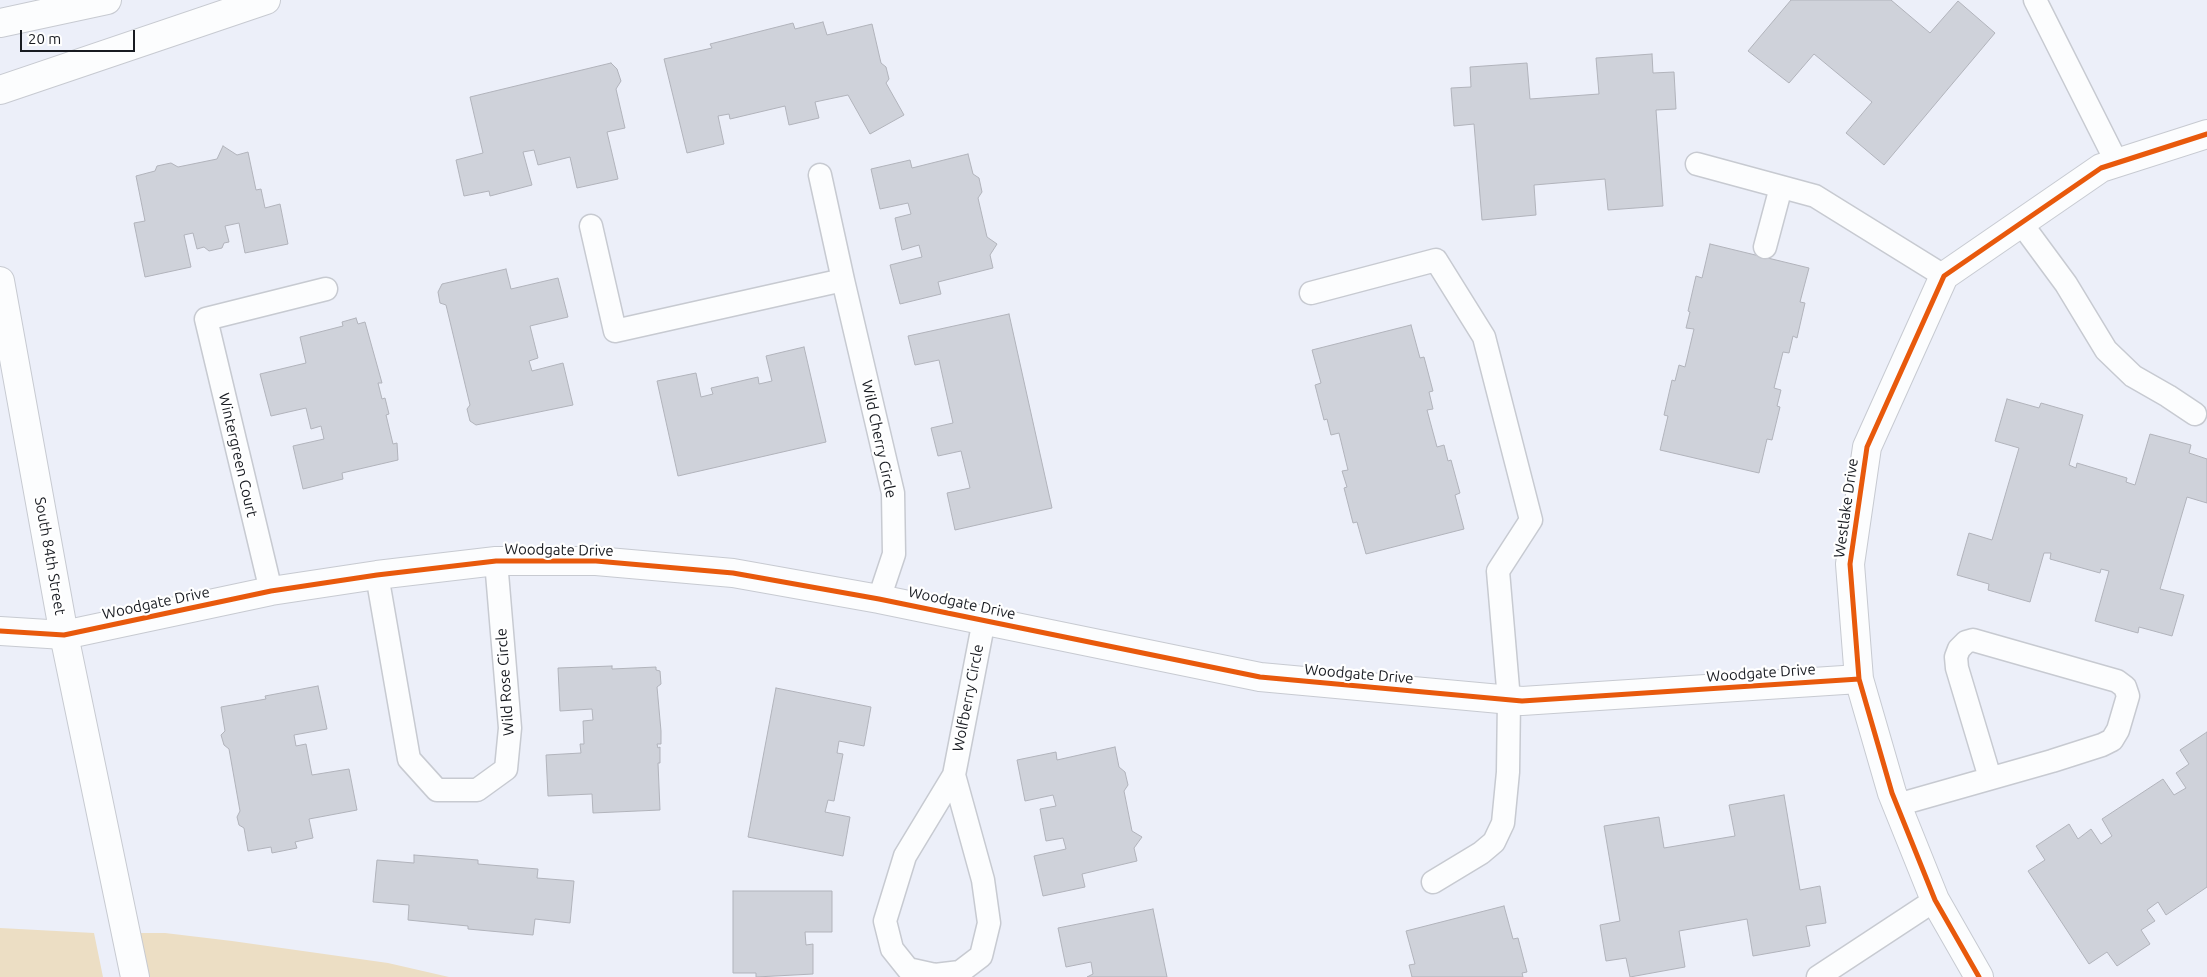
<!DOCTYPE html>
<html>
<head>
<meta charset="utf-8">
<style>
	body { margin:0 }
	#map { position:relative; width:2207px; height:977px; overflow:hidden; background:#eceff9; font-family:Ubuntu,sans-serif }
	canvas { display:block }
	.scale { position:absolute; left:20px; top:30px; width:115px; height:22px; box-sizing:border-box; border:2px solid #181b21; border-top:0; padding-left:6px; font-size:15px; line-height:18px; white-space:nowrap; color:#181b21; -webkit-text-stroke:4px #fff; paint-order:stroke }
</style>
</head>
<body>
<div id="map">
<canvas width="2207" height="977"></canvas>
<div class="scale">20 m</div>
</div>
<script>
const context = document.querySelector('canvas').getContext('2d');
context.lineJoin = 'round';
function paint(path, color) { context.fillStyle = color; context.fill(path, 'evenodd'); }
const toPath = rows => new Path2D(rows.map(r => 'M' + r).join(''));
function strokePath(path, color, width, dash) { context.strokeStyle = color; context.lineWidth = width; context.lineCap = dash ? 'butt' : 'round'; context.setLineDash(dash || []); context.stroke(path); }
function label(font, color, halo, rows, align = 'center') {
  context.font = font + ' Ubuntu,sans-serif'; context.lineWidth = 4.5; context.setLineDash([]); context.textBaseline = 'middle'; context.strokeStyle = halo; context.fillStyle = color; for (const [text, x, y, turn = 0] of rows) {
    context.save(); context.translate(x, y); context.rotate((+turn || 0) * Math.PI / 180); context.textAlign = isNaN(turn) ? turn : align; if (halo) context.strokeText(text, 0, 0); context.fillText(text, 0, 0); context.restore();
  }
}
paint(toPath([
	[0,928,94,933,103,977,0,977],
	[119,933,165,933,232,941,388,963,449,977,128,977]
]), '#ecdec4');
const building = toPath([
	[1791,0,1891,0,1930,33,1958,1,1995,33,1884,165,1846,133,1872,102,1814,54,1789,83,1748,51,1791,0],
	[823,22,827,35,872,24,881,63,886,67,889,79,886,83,904,115,870,134,848,95,815,102,819,118,789,125,785,106,730,119,729,114,718,116,724,144,687,153,664,59,712,48,710,44,793,23,795,29,823,22],
	[1652,54,1653,73,1674,72,1676,109,1656,110,1663,206,1608,210,1605,179,1534,185,1536,215,1482,220,1474,124,1454,126,1451,88,1471,87,1470,67,1527,63,1530,99,1599,94,1596,58,1652,54],
	[611,63,617,69,621,81,616,89,625,128,607,132,618,179,577,188,570,157,538,165,534,150,523,152,532,185,490,196,489,191,464,196,456,160,483,153,470,97,611,63],
	[223,146,237,155,248,152,256,190,261,189,265,208,280,204,288,244,245,253,239,223,225,226,229,242,224,243,222,248,209,251,204,247,197,249,193,233,184,235,191,267,145,277,134,223,145,221,136,176,155,171,157,166,171,163,178,167,217,159,223,146],
	[968,154,973,174,979,178,982,192,978,198,987,237,997,244,990,255,993,268,938,282,941,294,900,304,890,265,922,257,919,245,902,250,895,218,911,214,908,203,880,209,871,169,910,160,912,168,968,154],
	[1710,244,1809,268,1800,302,1805,303,1797,338,1793,336,1789,353,1783,352,1774,388,1781,390,1777,406,1780,407,1772,440,1767,439,1759,473,1660,450,1668,416,1664,415,1672,380,1675,381,1679,365,1685,367,1694,329,1686,328,1690,312,1688,311,1696,276,1702,278,1710,244],
	[506,269,511,289,558,278,568,317,530,326,538,358,529,361,532,371,563,363,573,405,476,425,470,421,467,409,470,405,446,305,440,303,438,292,442,284,506,269],
	[1009,314,1052,508,955,530,947,493,970,488,961,451,938,456,931,428,953,423,939,360,915,365,908,336,1009,314],
	[356,318,358,324,365,322,382,383,378,383,382,399,385,398,389,414,386,415,393,444,397,443,398,460,342,473,343,479,303,489,293,446,324,439,321,426,311,429,306,408,271,416,260,374,306,363,300,337,343,326,342,322,356,318],
	[1411,325,1420,358,1424,357,1433,391,1429,392,1433,409,1427,410,1437,447,1444,445,1448,461,1451,460,1460,493,1455,495,1464,529,1366,554,1357,522,1353,523,1344,488,1347,487,1342,471,1348,470,1339,433,1331,435,1327,419,1324,420,1315,385,1321,383,1312,350,1411,325],
	[804,347,826,442,678,476,657,381,696,373,701,397,713,394,711,388,758,377,759,384,772,381,766,356,804,347],
	[2007,399,2039,408,2041,403,2083,415,2069,465,2076,468,2077,463,2127,478,2126,482,2135,485,2150,434,2191,445,2189,453,2207,459,2207,503,2187,497,2160,589,2184,595,2172,636,2139,627,2138,633,2095,621,2109,571,2101,569,2100,573,2050,559,2051,553,2044,553,2030,602,1988,590,1989,584,1957,575,1969,533,1992,540,2019,448,1995,441,2007,399],
	[612,666,612,669,656,667,656,670,660,671,661,684,657,687,661,731,661,744,657,744,658,748,660,747,660,763,658,763,660,810,593,813,592,794,548,796,546,755,581,753,580,744,584,744,583,721,593,720,592,709,560,711,558,668,612,666],
	[318,686,327,729,294,735,296,746,306,744,312,775,349,769,357,810,309,819,313,838,295,842,297,848,272,853,271,847,248,851,244,828,239,825,237,817,240,811,229,749,224,745,221,735,225,731,221,707,266,699,265,696,318,686],
	[776,688,871,707,864,746,839,741,837,753,843,754,834,801,828,800,825,812,850,817,843,856,748,837,776,688],
	[2207,732,2207,887,2166,915,2158,902,2147,910,2155,921,2141,930,2150,944,2117,966,2107,952,2089,964,2028,871,2045,860,2036,846,2069,824,2078,839,2091,829,2101,844,2112,836,2102,819,2163,779,2174,795,2186,788,2176,773,2189,764,2180,750,2207,732],
	[1115,747,1119,767,1125,772,1128,785,1124,791,1132,831,1142,837,1134,848,1137,861,1082,874,1085,887,1043,896,1034,856,1066,849,1063,838,1046,841,1040,809,1056,806,1053,795,1025,801,1017,760,1056,752,1057,760,1115,747],
	[1784,795,1800,890,1820,886,1826,923,1806,926,1810,946,1753,956,1747,919,1679,931,1685,967,1630,977,1626,958,1606,961,1600,925,1620,921,1604,826,1659,817,1664,848,1735,836,1729,805,1784,795],
	[414,855,478,860,478,864,538,869,537,878,574,881,570,923,535,919,533,935,468,929,468,926,408,920,409,905,373,902,377,860,414,863,414,855],
	[733,891,832,891,832,932,805,932,806,945,813,944,813,974,756,977,756,973,733,973,733,891],
	[1504,906,1513,939,1518,938,1527,972,1522,973,1523,977,1412,977,1409,965,1415,964,1406,931,1504,906],
	[1153,909,1167,977,1087,977,1093,974,1091,962,1066,967,1058,928,1153,909]
]);
paint(building, '#cfd2da');
strokePath(building, '#b1b3bb', 1);
const lane = toPath([
	[2035,0,2117,163],
	[1697,164,1815,196,1944,276],
	[2021,223,2066,284,2106,350,2133,376,2168,396,2195,414],
	[591,226,615,331,843,280,820,175],
	[1765,247,1781,187],
	[843,280,893,493,894,554,879,599],
	[1311,293,1436,260,1484,337,1531,520,1498,571,1509,700,1508,772,1503,823,1494,842,1481,853,1433,882],
	[377,575,409,759,437,790,477,790,506,769,510,728,496,561],
	[271,591,206,319,326,289],
	[954,775,983,880,989,923,981,956,960,972,935,975,908,969,892,949,885,921,905,856,954,775,984,620],
	[1897,805,2052,761,2102,745,2112,740,2118,730,2128,696,2125,687,2117,681,1973,640,1966,642,1959,649,1956,657,1957,668,1990,778],
	[1818,977,1935,900]
]);
const street = toPath([
	[0,631,64,635,271,591,377,575,496,561,596,561,733,573,879,599,1260,677,1522,701,1859,679],
	[1979,977,1935,900,1892,793,1859,679,1850,564,1867,447,1944,276,2101,168,2207,134]
]);
const secondary = toPath([
	[0,23,107,0],
	[0,90,266,0],
	[0,281,64,635,135,977]
]);
strokePath(lane, '#c7cad1', 25);
strokePath(street, '#c7cad1', 30);
strokePath(secondary, '#c7cad1', 30);
strokePath(lane, '#fcfdfe', 22);
strokePath(street, '#fcfdfe', 28);
strokePath(secondary, '#fcfdfe', 28);
strokePath(toPath([
	[0,631,64,635,271,591,377,575,496,561,596,561,733,573,879,599,1260,677,1522,701,1859,679],
	[1979,977,1935,900,1892,793,1859,679,1850,564,1867,447,1944,276,2101,168,2207,134]
]), '#e8590c', 5);
label('15px', '#181b21', '#fff', [
	["Wild Cherry Circle",879,439,78],
	["Wintergreen Court",238,455,77],
	["Westlake Drive",1846,508,-82],
	["Woodgate Drive",559,550,1],
	["South 84th Street",50,556,80],
	["Woodgate Drive",156,603,-12],
	["Woodgate Drive",962,603,12],
	["Woodgate Drive",1761,673,-4],
	["Woodgate Drive",1359,674,5],
	["Wild Rose Circle",505,682,-94],
	["Wolfberry Circle",968,698,-79]
]);
</script>
</body>
</html>
